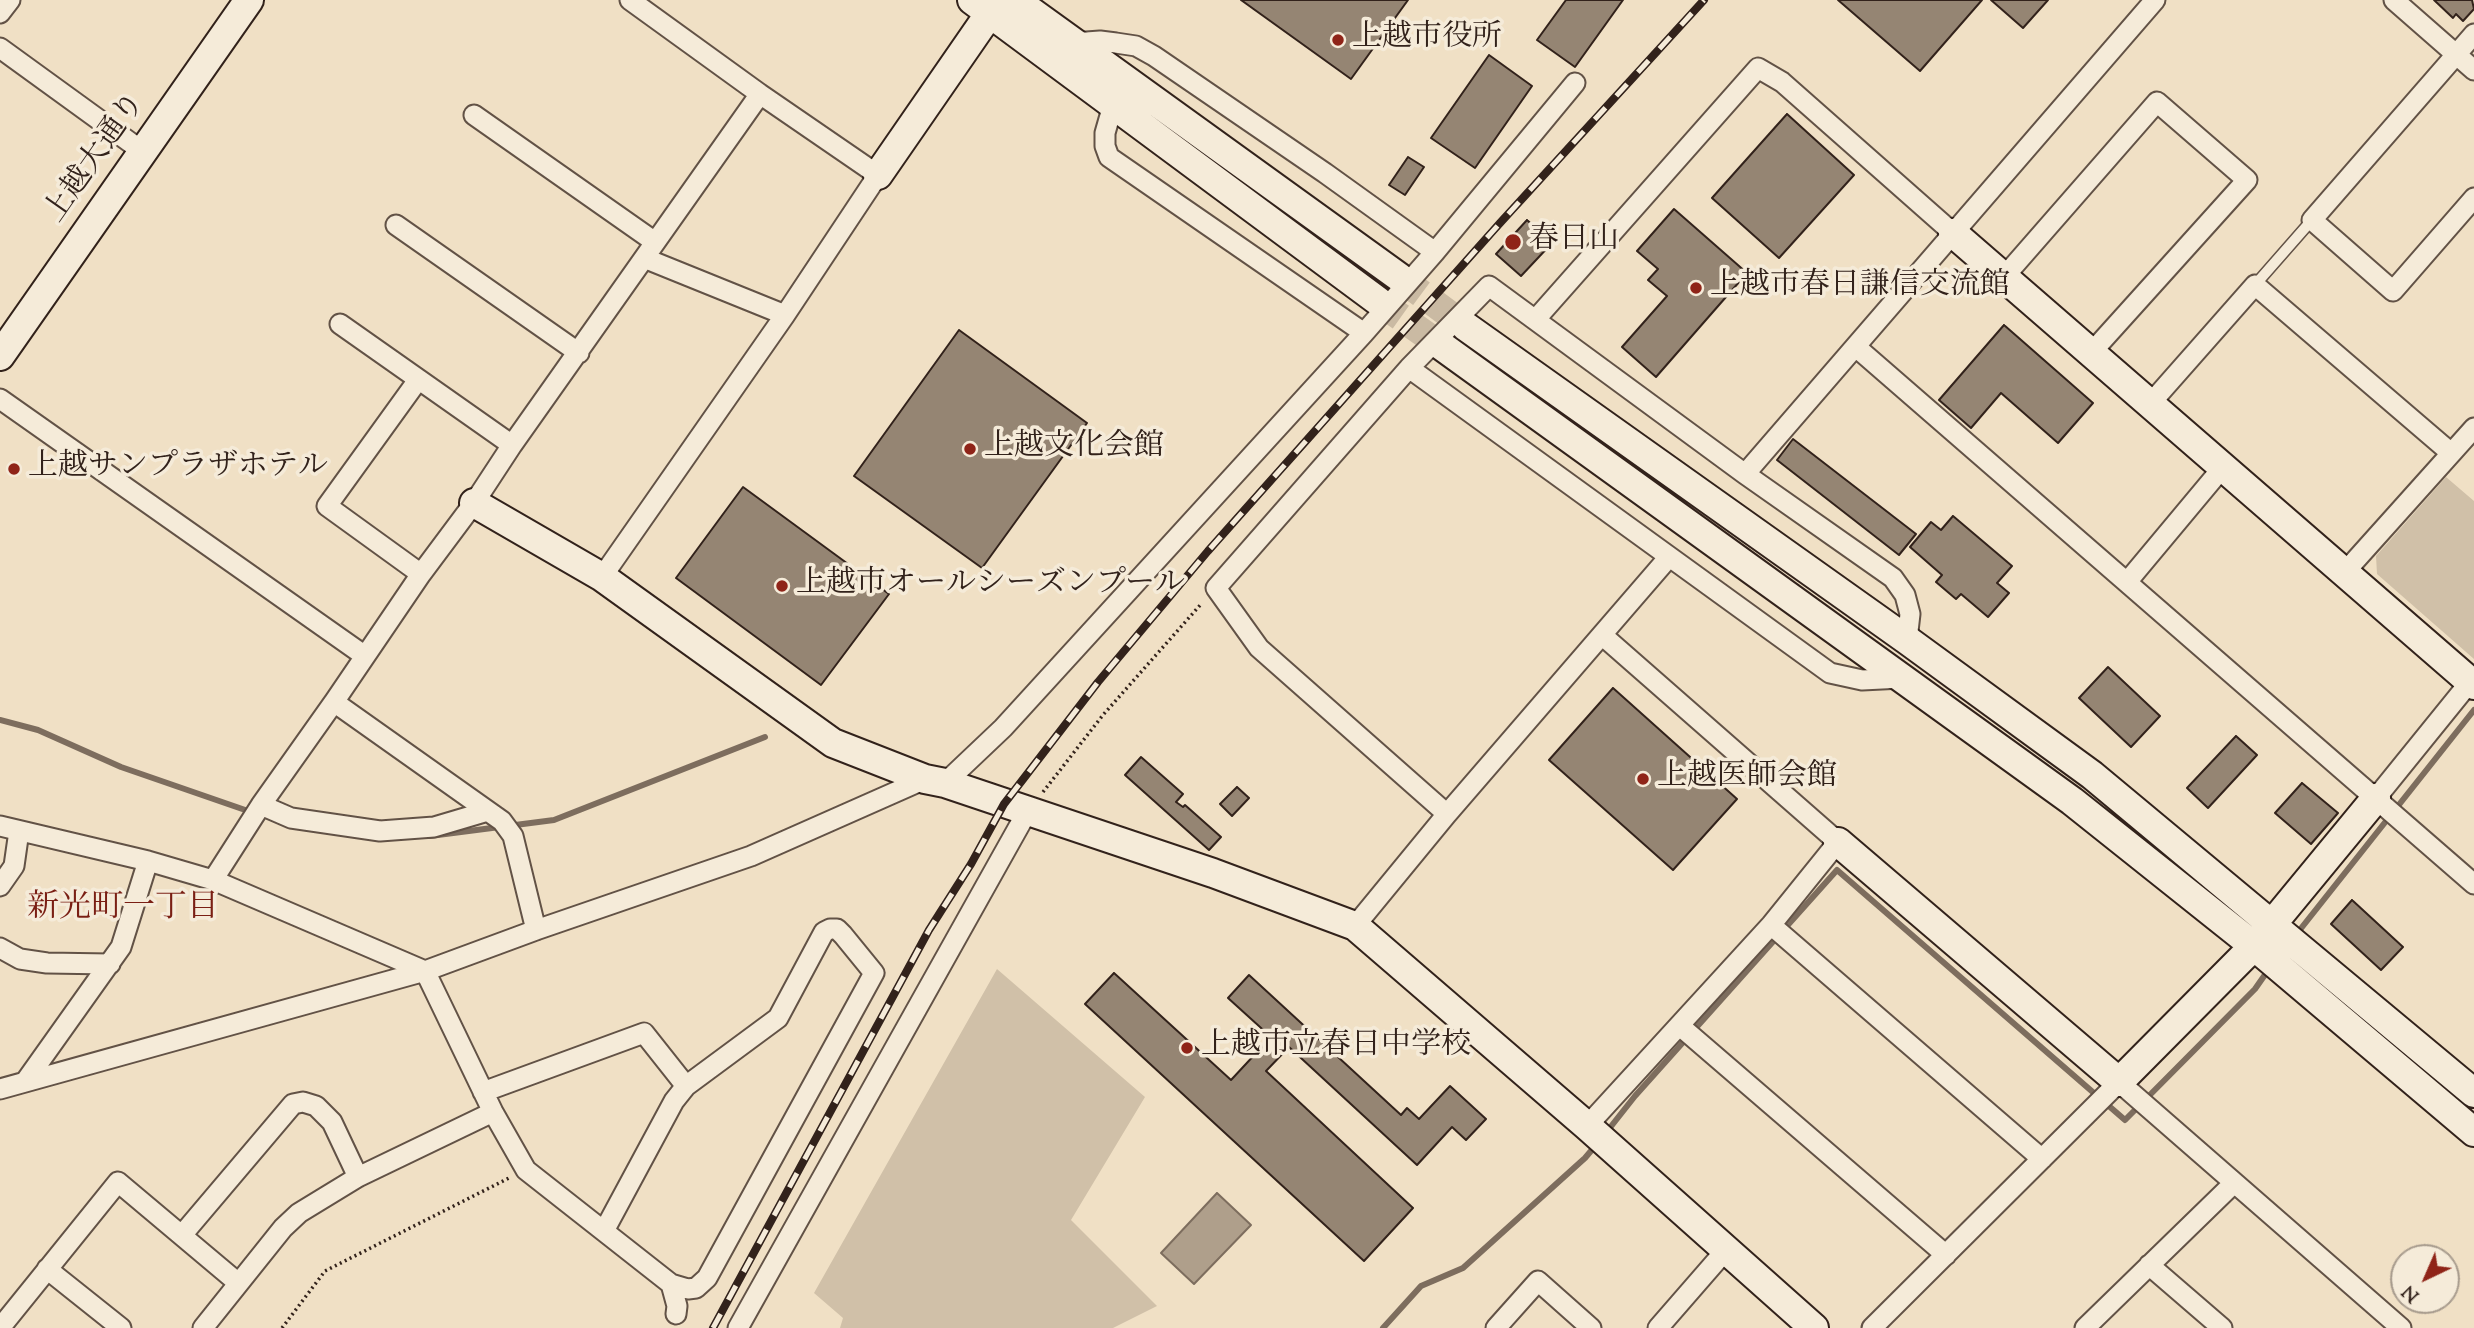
<!DOCTYPE html>
<html>
<head>
<meta charset="utf-8">
<style>
	body { margin:0 }
	#map { position:relative; width:2474px; height:1328px; overflow:hidden; background:#f0e0c5; font-family:"Sorts Mill Goudy",serif }
	canvas { display:block }
	.north { position:absolute; left:2390px; top:1244px; width:70px; height:70px; box-sizing:border-box; background:#f5ebd9; border:2px solid #a79b8d; border-radius:50%; rotate:224deg; font-size:19px; font-weight:700; line-height:28px; text-align:center; color:#32221b }
	.north::after { content:''; display:block; margin:auto; width:24px; height:32px; background:#8f2418; clip-path:polygon(50% 0,100% 100%,50% 72%,0 100%) }
</style>
</head>
<body>
<div id="map">
<canvas width="2474" height="1328"></canvas>
<div class="north">N</div>
</div>
<script>
const context = document.querySelector('canvas').getContext('2d');
context.lineJoin = 'round';
function paint(path, color) { context.fillStyle = color; context.fill(path, 'evenodd'); }
const toPath = rows => new Path2D(rows.map(r => 'M' + r).join(''));
function strokePath(path, color, width, dash) { context.strokeStyle = color; context.lineWidth = width; context.lineCap = dash ? 'butt' : 'round'; context.setLineDash(dash || []); context.stroke(path); }
function label(font, color, halo, rows, align = 'center') {
  context.font = font + ' "Sorts Mill Goudy","Noto Serif JP",serif'; context.lineWidth = 7; context.setLineDash([]); context.textBaseline = 'middle'; context.strokeStyle = halo; context.fillStyle = color; for (const [text, x, y, turn = 0] of rows) {
    context.save(); context.translate(x, y); context.rotate((+turn || 0) * Math.PI / 180); context.textAlign = isNaN(turn) ? turn : align; if (halo) context.strokeText(text, 0, 0); context.fillText(text, 0, 0); context.restore();
  }
}
paint(toPath([
	[2446,477,2474,501,2474,659,2377,574,2376,556],
	[997,969,1145,1097,1071,1220,1157,1306,1113,1328,840,1328,843,1318,814,1293]
]), '#d0c0a8');
const water = toPath([
	[1217,1193,1251,1225,1194,1284,1161,1253,1217,1193]
]);
paint(water, '#af9f8b');
strokePath(water, '#7d6d5e', 2);
strokePath(toPath([
	[0,720,38,730,121,767,251,812],
	[430,836,554,820,765,737],
	[2295,936,2474,710],
	[1605,1134,1635,1096,1837,870,2125,1120,2255,989,2269,969],
	[1383,1328,1421,1286,1463,1268,1585,1158,1596,1145]
]), '#7d6d5e', 6);
const building = toPath([
	[1241,0,1408,0,1351,79,1241,0],
	[1566,0,1623,0,1575,67,1537,40,1566,0],
	[1838,0,1982,0,1920,71,1838,0],
	[1991,0,2048,0,2023,28,1991,0],
	[2434,0,2472,0,2474,9,2463,21,2456,14,2453,18,2434,0],
	[1489,55,1532,86,1475,168,1431,138,1489,55],
	[1787,114,1854,175,1779,258,1712,198,1787,114],
	[1408,157,1424,167,1405,195,1389,185,1408,157],
	[1674,209,1747,273,1656,377,1622,347,1667,296,1648,280,1658,269,1637,251,1674,209],
	[1527,220,1552,243,1521,276,1496,254,1527,220],
	[2004,325,2093,403,2058,443,2001,393,1971,428,1939,400,2004,325],
	[959,330,1087,423,982,568,854,476,959,330],
	[1793,439,1916,534,1899,555,1777,460,1793,439],
	[743,487,889,594,821,685,676,578,743,487],
	[1953,516,2012,566,1997,583,2009,593,1988,617,1961,594,1956,599,1936,582,1942,575,1910,547,1931,522,1941,530,1953,516],
	[2108,667,2160,716,2131,747,2079,698,2108,667],
	[1613,688,1737,799,1673,870,1549,760,1613,688],
	[2236,736,2257,755,2208,808,2187,788,2236,736],
	[1141,757,1183,794,1176,802,1183,807,1185,805,1221,837,1209,850,1125,775,1141,757],
	[2302,783,2338,813,2311,844,2275,813,2302,783],
	[1237,787,1249,798,1232,816,1220,804,1237,787],
	[2352,900,2403,947,2381,970,2331,924,2352,900],
	[1114,973,1231,1080,1271,1037,1228,998,1249,975,1401,1115,1407,1108,1419,1119,1450,1086,1486,1119,1466,1140,1452,1127,1417,1165,1289,1047,1266,1071,1413,1208,1364,1261,1085,1004,1114,973]
]);
paint(building, '#958573');
strokePath(building, '#32221b', 2);
strokePath(toPath([
	[1399,277,1465,326],
	[1378,301,1443,347]
]), '#cabaa3', 28, [28, 14]);
const lane = toPath([
	[2255,285,2312,220]
]);
const street = toPath([
	[2394,0,2474,70],
	[0,13,10,0],
	[2474,34,2312,220,2393,291,2474,198],
	[1073,43,1100,41,1116,43,1136,46,1154,56,1325,173,1435,252],
	[0,48,142,151],
	[1113,105,1105,133,1105,146,1109,157,1364,333],
	[474,115,655,242],
	[396,225,579,353],
	[644,258,785,315],
	[2004,277,2157,102,2247,180,2091,353],
	[1535,320,1758,68,1782,82,1953,233],
	[340,324,512,445],
	[1856,347,2474,884],
	[1409,368,1830,673,1862,680,1902,678],
	[418,380,327,506,421,574],
	[0,399,365,656],
	[2150,404,2255,285,2451,453],
	[1745,474,2155,0],
	[2344,573,2474,428],
	[602,577,785,315,878,175,760,94,630,0],
	[2127,582,2223,467],
	[945,783,1003,728,1364,333,1435,252,1575,83],
	[2376,798,2474,677],
	[261,805,291,818,380,831,434,827,488,811],
	[1447,814,1259,648,1216,588,1409,368,1489,286,1745,474,1893,578,1905,595,1910,614,1907,640],
	[0,826,148,861,213,880,425,971,493,1112,526,1170,671,1284,677,1306,676,1314],
	[213,880,261,805,334,702],
	[0,886,14,866,19,831],
	[1771,925,2042,1159],
	[1355,926,1447,814,1669,557],
	[536,930,513,836,502,821,334,702,421,574,474,503,512,445,760,94],
	[0,948,20,959,47,963,110,964],
	[1680,1026,1946,1255],
	[25,1082,121,947,148,861],
	[0,1089,425,971,536,930,751,856,925,779],
	[483,1092,644,1033,686,1086,778,1018,824,932,830,929,837,929,843,935,874,973,707,1278,696,1288,688,1289,671,1284],
	[1587,1126,1771,925,1838,842,1602,635],
	[604,1231,674,1101,686,1086],
	[182,1235,293,1104,303,1102,316,1106,332,1122,358,1177],
	[2149,1265,2222,1328],
	[47,1269,121,1328],
	[0,1328,118,1182,237,1282],
	[203,1328,283,1228,299,1213,358,1177,493,1112],
	[738,1328,1027,812],
	[1496,1328,1538,1281,1591,1328],
	[1658,1328,1725,1251],
	[1872,1328,2119,1082,2401,1328],
	[2085,1328,2234,1183]
]);
const secondary = toPath([
	[972,0,1378,301],
	[1015,0,1399,277],
	[878,175,999,0],
	[1953,233,2474,685],
	[1465,326,1907,640,2092,775,2474,1093],
	[1443,347,2072,801,2254,946,2474,1132],
	[0,356,249,0],
	[474,503,602,577,833,743,925,779,945,783,1213,873,1355,926,1587,1126,1814,1328],
	[1838,842,2119,1082,2254,946,2376,798]
]);
strokePath(lane, '#625246', 13);
strokePath(street, '#625246', 23);
strokePath(secondary, '#32221b', 32);
strokePath(toPath([
	[1043,792,1103,715,1202,603],
	[282,1328,325,1271,509,1178]
]), '#32221b', 3.5, [2, 3.5]);
strokePath(lane, '#f5ebd9', 10);
strokePath(street, '#f5ebd9', 19);
strokePath(secondary, '#f5ebd9', 28);
const rail = toPath([
	[713,1328,929,930,971,864,1004,804,1098,682,1208,551,1500,223,1704,0]
]);
strokePath(rail, '#32221b', 8);
strokePath(rail, '#f5ebd9', 5, [16]);
for (const [x, y, r, color] of [
	[1338,40,7,"#8f2418"],
	[1513,242,9,"#8f2418"],
	[1696,288,7,"#8f2418"],
	[970,449,7,"#8f2418"],
	[14,469,7,"#8f2418"],
	[782,586,7,"#8f2418"],
	[1643,779,7,"#8f2418"],
	[1187,1048,7,"#8f2418"]
]) { const dot = new Path2D(); dot.arc(x, y, r, 0, 2 * Math.PI); context.fillStyle = color; context.fill(dot); strokePath(dot, '#f5ebd9', 2.5); }
label('30px', '#32221b', '#f5ebd9', [
	["上越市役所",1352,40],
	["春日山",1529,242],
	["上越市春日謙信交流館",1710,288],
	["上越文化会館",984,449],
	["上越サンプラザホテル",28,469],
	["上越市オールシーズンプール",796,586],
	["上越医師会館",1657,779],
	["上越市立春日中学校",1201,1048]
], 'left');
label('30px', '#32221b', '#f5ebd9', [
	["上越大通り",97,159,-55]
]);
label('32px', '#7a1f14', '#f5ebd9', [
	["新光町一丁目",123,911]
]);
</script>
</body>
</html>
